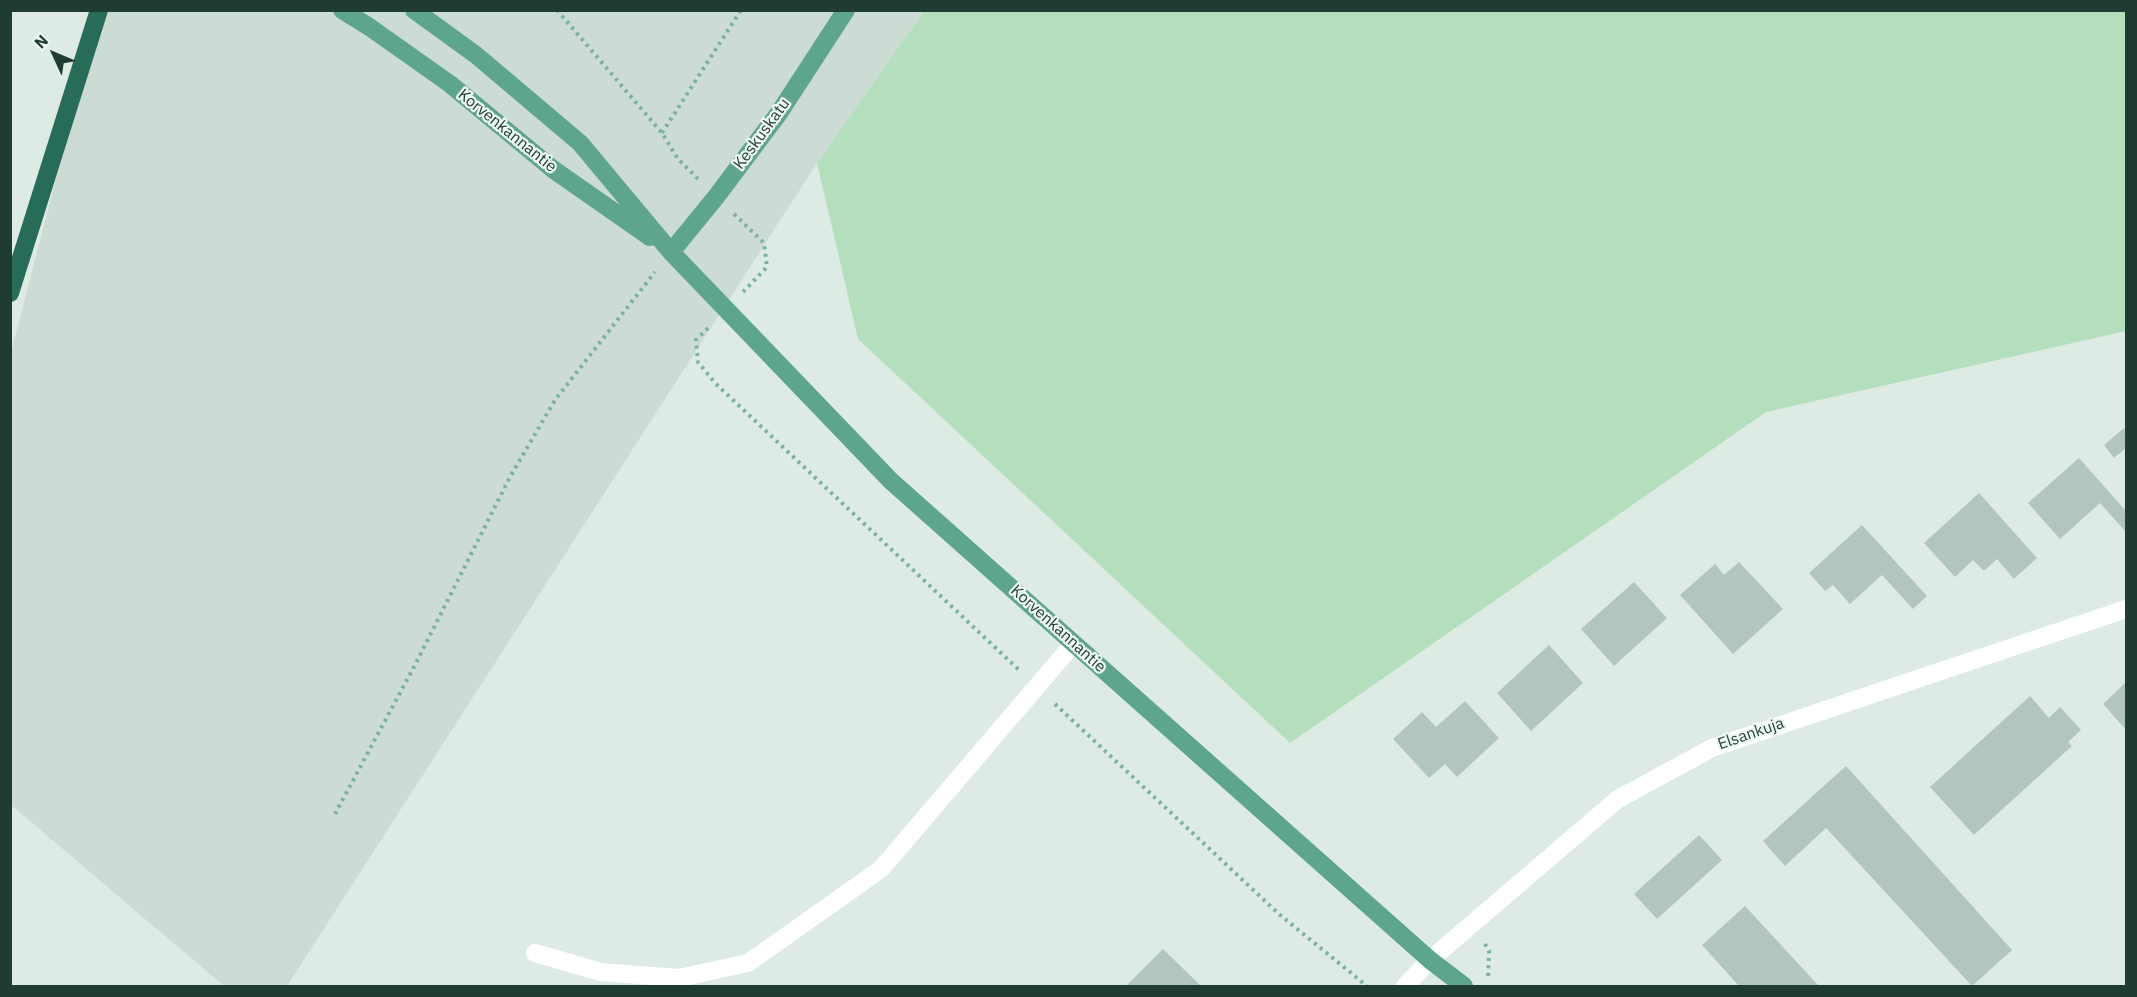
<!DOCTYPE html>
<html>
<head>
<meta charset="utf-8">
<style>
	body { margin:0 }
	#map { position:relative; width:2137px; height:997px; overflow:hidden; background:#ddebe4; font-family:"IBM Plex Sans",sans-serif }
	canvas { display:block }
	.frame { position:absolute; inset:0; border:12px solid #1e3c32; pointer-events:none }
	.north { position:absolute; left:24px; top:24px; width:60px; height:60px; -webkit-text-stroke:4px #eef7f2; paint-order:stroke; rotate:314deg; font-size:16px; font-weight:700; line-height:24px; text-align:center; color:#1e3c32 }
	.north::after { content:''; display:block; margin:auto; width:21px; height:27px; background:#1e3c32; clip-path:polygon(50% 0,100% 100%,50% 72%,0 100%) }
</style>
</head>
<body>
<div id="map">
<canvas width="2137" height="997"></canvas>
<div class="frame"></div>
<div class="north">N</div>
</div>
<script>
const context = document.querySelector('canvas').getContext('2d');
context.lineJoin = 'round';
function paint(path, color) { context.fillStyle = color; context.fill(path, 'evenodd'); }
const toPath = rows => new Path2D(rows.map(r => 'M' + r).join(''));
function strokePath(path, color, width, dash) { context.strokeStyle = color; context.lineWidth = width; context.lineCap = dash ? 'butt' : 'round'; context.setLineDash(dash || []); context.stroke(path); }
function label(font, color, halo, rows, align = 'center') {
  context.font = font + ' "IBM Plex Sans",sans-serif'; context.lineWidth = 4.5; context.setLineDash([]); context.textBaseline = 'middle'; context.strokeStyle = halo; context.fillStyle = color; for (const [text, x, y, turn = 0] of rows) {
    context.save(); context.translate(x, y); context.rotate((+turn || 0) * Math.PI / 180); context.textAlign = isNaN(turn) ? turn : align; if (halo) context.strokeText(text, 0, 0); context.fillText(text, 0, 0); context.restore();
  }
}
paint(toPath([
	[99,11,924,11,817,163,287,986,224,986,11,805,11,353]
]), '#ccdbd3');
paint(toPath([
	[924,11,2126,11,2126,331,1766,412,1290,743,858,339,817,163]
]), '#b4dfbd');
paint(toPath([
	[2124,428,2126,431,2126,448,2114,458,2104,445],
	[2079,458,2126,511,2126,532,2100,503,2060,539,2028,503],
	[1979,493,2037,558,2014,579,1997,559,1984,571,1973,560,1955,577,1924,543],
	[1862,525,1927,596,1913,609,1882,575,1850,604,1833,585,1825,591,1809,573],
	[1739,562,1783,609,1733,654,1680,595,1715,564,1724,575],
	[1634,582,1667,618,1614,666,1581,629],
	[1549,645,1583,683,1531,731,1497,693],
	[2126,682,2126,730,2103,704],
	[2030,696,2049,718,2060,707,2081,730,2068,742,2072,746,1974,835,1930,787],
	[1465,701,1499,738,1457,777,1445,764,1429,778,1393,739,1422,712,1436,727],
	[1846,766,2012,950,1972,986,1826,828,1785,866,1763,841],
	[1699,835,1722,860,1657,919,1634,894],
	[1745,906,1819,986,1739,986,1702,945],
	[1163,949,1201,986,1126,986]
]), '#b3c6bd');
strokePath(toPath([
	[557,10,662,133,678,159,699,180],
	[662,133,741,10],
	[734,214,764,243,767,267,743,292],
	[708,328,696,340,698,362,715,383,1019,670],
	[1055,704,1280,915,1367,986],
	[335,814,416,663,510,477,555,400,655,272],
	[1485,944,1489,951,1488,977]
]), '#7bb29e', 4, [3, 4.5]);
strokePath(toPath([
	[535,953,601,972,679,978,748,963,881,869,1074,643],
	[1405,986,1430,960,1618,799,1712,748,2126,609]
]), '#fff', 18);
strokePath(toPath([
	[342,10,368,26,450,84,554,170,650,237],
	[414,10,476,55,580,143,671,252,891,481,1430,960,1464,986],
	[671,252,716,197,779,113,846,10]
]), '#5da58f', 18);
strokePath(toPath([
	[10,293,99,10]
]), '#276b59', 18);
label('16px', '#1e3c32', '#eef7f2', [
	["Korvenkannantie",507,131,39],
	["Keskuskatu",762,134,-54],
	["Korvenkannantie",1058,629,42],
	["Elsankuja",1751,734,-19]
]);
</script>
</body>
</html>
